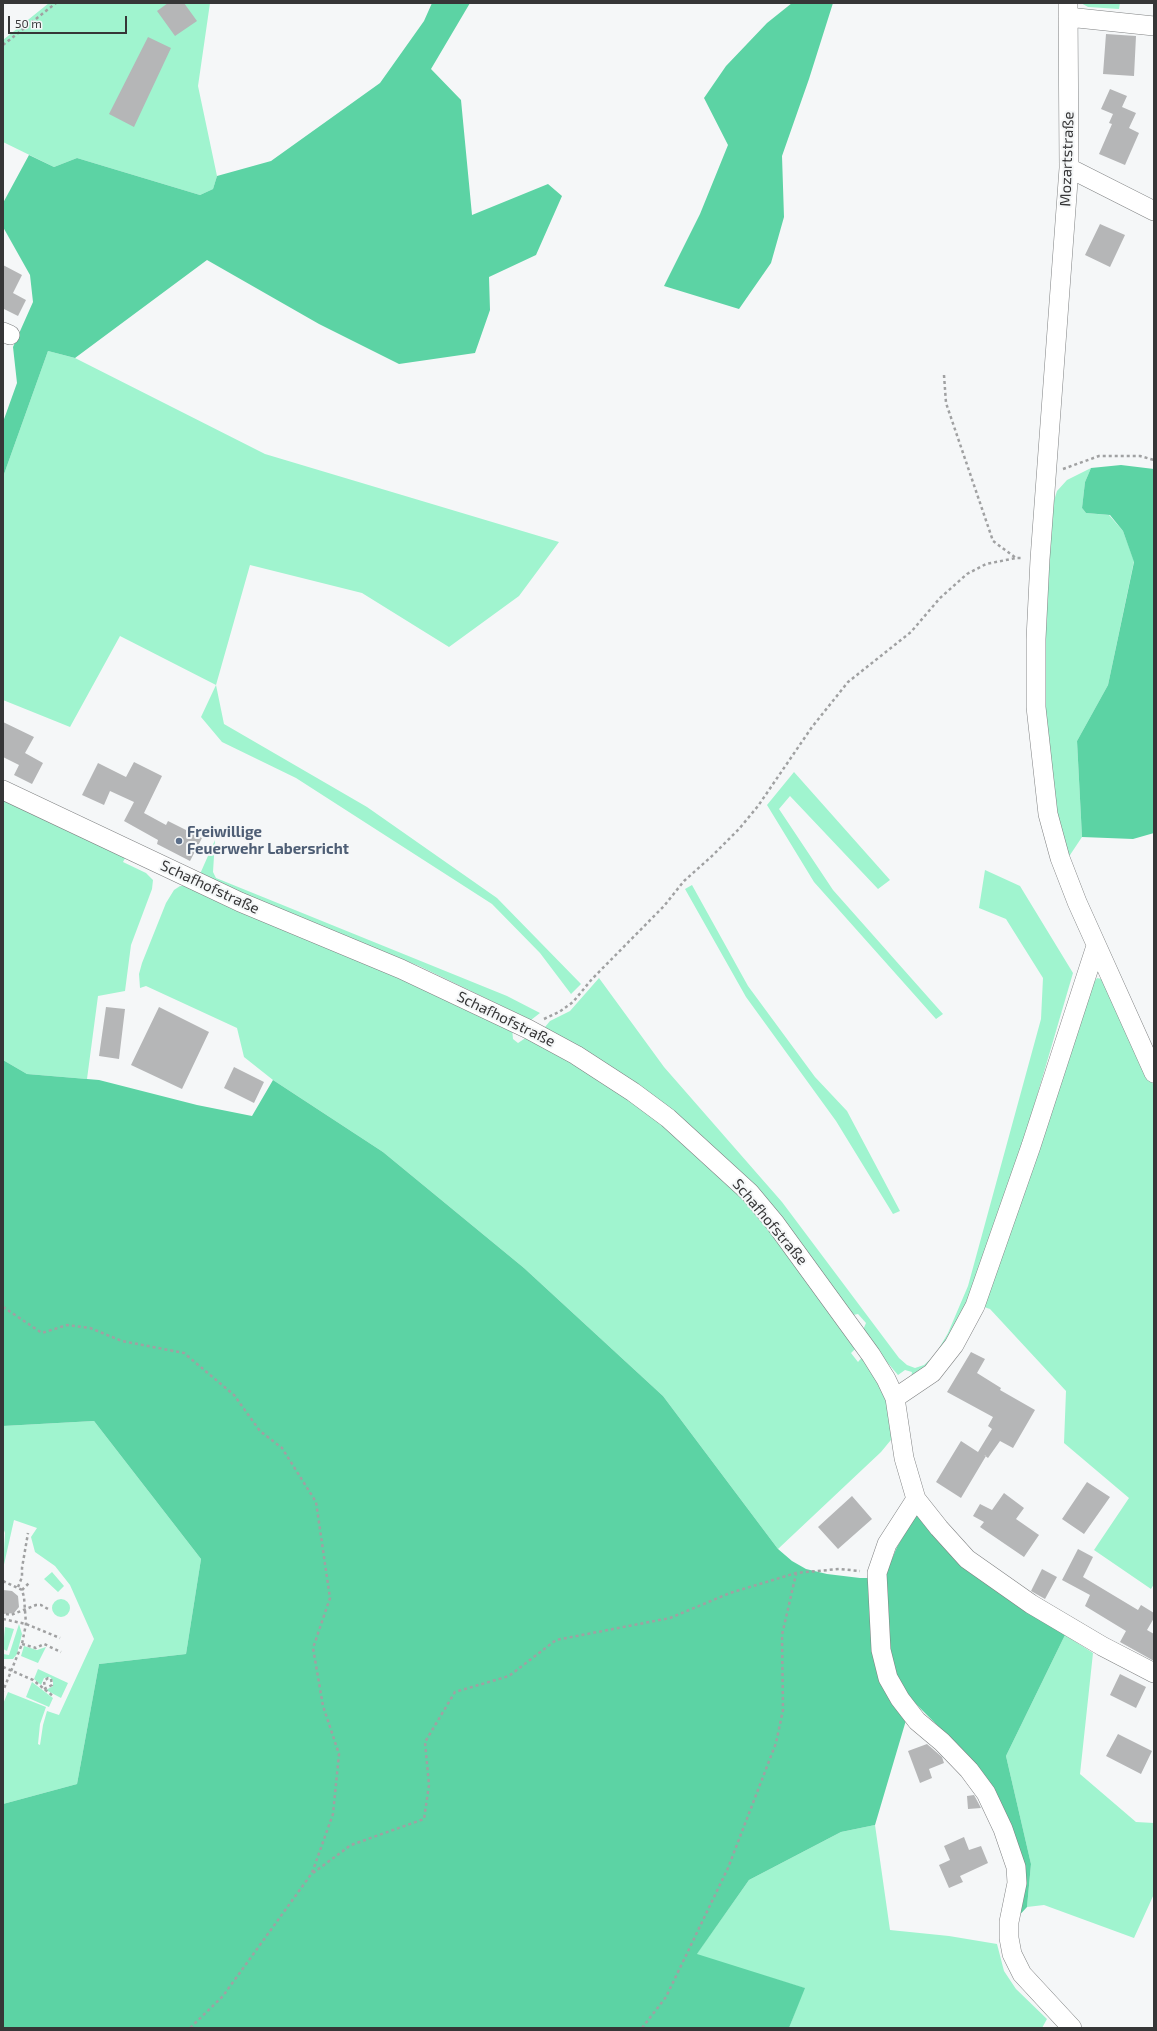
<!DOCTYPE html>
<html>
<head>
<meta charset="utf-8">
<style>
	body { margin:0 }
	#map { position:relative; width:1157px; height:2031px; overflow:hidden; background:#f5f7f8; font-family:"Exo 2",sans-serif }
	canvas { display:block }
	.frame { position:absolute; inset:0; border:4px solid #363637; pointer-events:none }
	.scale { position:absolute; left:8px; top:16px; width:119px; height:18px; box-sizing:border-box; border:2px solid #363637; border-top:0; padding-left:5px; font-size:12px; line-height:14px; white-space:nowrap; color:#363637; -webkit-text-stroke:3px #f5f7f8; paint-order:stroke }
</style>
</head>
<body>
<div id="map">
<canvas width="1157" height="2031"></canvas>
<div class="frame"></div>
<div class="scale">50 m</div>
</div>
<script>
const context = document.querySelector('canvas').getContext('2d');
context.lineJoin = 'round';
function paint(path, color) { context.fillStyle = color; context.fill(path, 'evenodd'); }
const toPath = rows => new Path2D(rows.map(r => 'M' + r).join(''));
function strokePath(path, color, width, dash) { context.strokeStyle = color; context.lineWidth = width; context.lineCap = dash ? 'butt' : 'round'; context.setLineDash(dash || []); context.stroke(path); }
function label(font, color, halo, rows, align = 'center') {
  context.font = font + ' "Exo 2",sans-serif'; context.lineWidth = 4; context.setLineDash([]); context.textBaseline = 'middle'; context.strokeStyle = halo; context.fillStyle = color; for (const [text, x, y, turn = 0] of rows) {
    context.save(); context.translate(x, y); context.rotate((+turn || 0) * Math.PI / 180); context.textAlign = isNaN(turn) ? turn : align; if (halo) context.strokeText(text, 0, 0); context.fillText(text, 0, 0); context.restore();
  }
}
paint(toPath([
	[49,3,210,3,198,86,217,176,213,189,200,195,77,158,54,167,3,142,3,40],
	[1081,3,1120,3,1119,9,1088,7],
	[48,351,75,358,265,454,559,542,519,596,449,647,362,593,250,565,216,685,224,724,367,807,497,898,581,984,571,994,540,953,492,904,296,778,222,742,201,717,216,685,120,636,70,727,3,700,3,477],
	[1091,468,1085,482,1082,508,1086,513,1109,515,1123,531,1134,561,1108,685,1077,741,1082,837,1068,858,1054,806,1044,703,1044,668,1052,507,1057,491,1067,480],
	[794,772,890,880,878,889,790,796,779,809,833,890,943,1014,936,1019,814,882,767,805],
	[3,797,126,856,123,862,146,873,153,880,152,889,131,945,125,991,98,996,87,1079,27,1074,3,1060],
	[215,840,213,872,216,878,507,996,540,1013,531,1020,419,966,282,911,200,874],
	[985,870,1020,886,1073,973,1027,1130,975,1288,936,1363,911,1378,912,1372,905,1370,898,1375,886,1361,863,1330,866,1323,858,1314,853,1315,778,1213,545,1027,550,1021,570,1011,599,978,664,1067,782,1202,899,1358,907,1365,915,1368,924,1365,935,1355,948,1333,968,1286,1041,1019,1043,978,1006,919,979,908],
	[692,885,748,986,815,1077,847,1111,900,1211,893,1214,836,1121,746,997,685,889],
	[180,886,188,886,512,1028,513,1039,518,1043,527,1037,583,1069,643,1108,722,1177,762,1218,858,1346,851,1353,858,1362,864,1355,883,1386,895,1435,881,1452,778,1549,663,1396,524,1268,383,1152,273,1080,244,1057,237,1028,146,986,140,988,139,974,142,963,166,903,174,890],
	[1097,978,1106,980,1154,1086,1154,1584,1151,1589,1094,1550,1129,1498,1064,1443,1066,1391,990,1309,981,1306,1093,984],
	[94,1421,201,1559,186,1654,99,1664,77,1784,3,1804,3,1704,8,1692,46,1707,40,1724,38,1744,40,1745,43,1725,47,1711,59,1715,94,1639,70,1585,55,1566,35,1552,31,1537,37,1528,14,1520,3,1569,5,1533,3,1527,3,1426],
	[52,1572,64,1586,58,1592,44,1579],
	'52 1608a9 9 0 1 1 18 0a9 9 0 1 1-18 0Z',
	[19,1624,22,1634,17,1654,13,1659,3,1659,3,1654,9,1655],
	[5,1627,14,1629,7,1651,3,1649],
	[1065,1635,1093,1653,1080,1774,1136,1822,1154,1823,1154,1894,1134,1938,1044,1905,1027,1907,1031,1864,1006,1756],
	[24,1646,37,1650,46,1647,38,1663,21,1656],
	[38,1669,68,1683,61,1698,46,1690,53,1686,53,1681,50,1677,44,1678,41,1685,34,1679],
	[32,1682,53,1698,49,1707,26,1697],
	[875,1825,890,1930,949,1936,997,1944,1004,1971,1016,1989,1047,2019,1042,2028,789,2028,804,1988,696,1955,749,1880,841,1832]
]), '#a0f4cf');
paint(toPath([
	[432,3,470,3,431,69,461,100,472,215,548,184,562,196,536,255,489,277,490,310,475,353,399,364,319,324,207,260,75,358,48,351,3,477,3,422,17,383,13,347,33,302,30,275,3,227,3,203,29,155,54,167,77,158,200,195,213,189,217,176,271,161,380,83,424,21],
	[792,3,833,3,809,79,782,156,784,217,771,263,739,309,664,286,700,214,728,145,704,98,726,66,767,23],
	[1121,465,1154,469,1154,833,1133,839,1082,837,1077,741,1108,685,1134,562,1123,531,1110,515,1086,513,1082,508,1085,482,1091,468],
	[3,1060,27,1074,99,1080,197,1105,252,1116,273,1080,383,1152,524,1268,663,1396,778,1549,792,1561,806,1569,827,1574,860,1578,884,1578,897,1547,917,1513,993,1588,1065,1635,1006,1756,1031,1864,1027,1907,1015,1920,1019,1899,967,1755,912,1700,875,1825,841,1832,749,1880,697,1954,805,1988,789,2028,3,2028,3,1804,77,1784,99,1664,186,1654,201,1559,94,1421,3,1426]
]), '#5cd3a4');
paint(toPath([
	[168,3,184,3,197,21,175,36,157,11],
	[1106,34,1136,36,1134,76,1103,74],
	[148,37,171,48,134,127,109,114],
	[1110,89,1127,96,1122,107,1136,113,1129,128,1139,133,1125,165,1099,154,1112,124,1109,123,1113,114,1101,109],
	[1100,224,1125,235,1110,267,1085,255],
	[3,265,22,275,13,293,26,300,18,316,4,309,3,311],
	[3,722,34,737,25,753,43,763,32,784,14,775,19,765,3,757],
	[134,762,162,776,144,813,166,825,168,821,202,838,190,861,157,844,158,840,124,821,134,802,110,791,104,805,82,795,98,763,126,777],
	[106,1007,125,1009,119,1059,99,1056],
	[159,1007,209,1032,182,1089,131,1065],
	[234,1067,264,1082,254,1103,224,1088],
	[971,1352,985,1359,977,1373,1001,1388,1000,1390,1035,1410,1013,1448,1000,1441,988,1458,984,1455,986,1456,961,1498,936,1482,961,1441,978,1452,992,1429,988,1426,993,1417,947,1392],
	[1087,1482,1110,1497,1084,1534,1062,1519],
	[1004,1493,1024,1508,1016,1519,1039,1535,1024,1557,980,1527,984,1522,973,1516,980,1504,992,1510],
	[852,1496,872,1519,838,1549,818,1527],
	[1078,1549,1093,1557,1083,1577,1138,1610,1141,1605,1154,1613,1154,1618,1147,1630,1154,1634,1154,1661,1120,1642,1126,1631,1085,1606,1090,1595,1062,1580],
	[1042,1569,1057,1577,1045,1599,1031,1591],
	[3,1590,12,1591,18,1596,19,1607,14,1613,3,1614],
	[1120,1674,1146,1687,1136,1708,1110,1695],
	[1118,1734,1152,1751,1141,1774,1106,1756],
	[927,1744,942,1757,944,1763,929,1769,932,1778,920,1783,908,1751],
	[974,1795,981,1808,968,1809,967,1796],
	[964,1837,969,1850,981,1846,988,1863,960,1876,963,1882,949,1888,939,1865,950,1860,944,1846]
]), '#b5b6b7');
const minor = toPath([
	[1068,3,1069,168,1040,559,1036,639,1036,707,1048,814,1060,858,1077,902,1154,1073],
	[1068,17,1154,26],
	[1069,168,1154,211],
	[3,332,10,335],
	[3,790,240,902,401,969,528,1029,576,1055,633,1092,668,1118,750,1193,775,1223,871,1355,886,1379,895,1398,904,1458,916,1499,939,1528,967,1559,1031,1604,1102,1646,1154,1673],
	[895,1398,932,1373,954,1345,975,1306,1031,1146,1096,946],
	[916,1499,887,1544,877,1573,881,1650,888,1678,900,1699,917,1721,942,1742,969,1770,986,1793,1003,1829,1016,1867,1017,1883,1009,1922,1009,1938,1012,1954,1022,1974,1072,2028]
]);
strokePath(minor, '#7f8182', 20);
strokePath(toPath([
	[3,45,56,3],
	[944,375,946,403,993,541,1016,558,1023,558],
	[1063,469,1099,456,1140,456,1154,460],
	[544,1019,559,1012,573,1002,592,979,664,906,684,881,713,855,739,829,758,806,812,727,848,682,911,632,940,598,967,574,986,564,1016,558],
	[3,1307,42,1333,67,1325,90,1328,122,1341,184,1353,234,1395,260,1431,282,1448,316,1502,330,1598,313,1648,323,1706,339,1754,333,1814,312,1873,223,1996,190,2028],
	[3,1581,22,1590,24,1597,26,1624,22,1644,3,1691],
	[18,1587,22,1577,22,1568,28,1533],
	[22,1590,29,1583],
	[6,1614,11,1615,36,1605,41,1605,48,1609],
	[3,1619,26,1624,60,1638],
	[22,1644,36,1648,44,1644,61,1652],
	[3,1667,33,1680,53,1696],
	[44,1689,52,1685,51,1679,48,1678,44,1681,45,1688],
	[313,1873,351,1845,424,1819,429,1785,425,1742,455,1692,509,1676,556,1640,670,1618,730,1593,796,1573,839,1569,860,1571],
	[642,2028,666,1997,728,1868,776,1743,783,1710,782,1635,796,1574]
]), '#a0a1a2', 2.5, [3, 3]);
strokePath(minor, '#fff', 19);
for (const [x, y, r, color] of [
	[179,841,4,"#5c6f8a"]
]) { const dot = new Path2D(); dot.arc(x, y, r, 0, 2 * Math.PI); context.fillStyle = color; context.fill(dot); strokePath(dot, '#f5f7f8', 1.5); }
label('15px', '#363637', '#f5f7f8', [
	["Mozartstraße",1067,159,-88],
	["Schafhofstraße",210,887,25],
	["Schafhofstraße",506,1019,26],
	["Schafhofstraße",770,1222,50]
]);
label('bold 15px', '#4e5e75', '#f5f7f8', [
	["Freiwillige",187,832],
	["Feuerwehr Labersricht",187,849]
], 'left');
</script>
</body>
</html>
